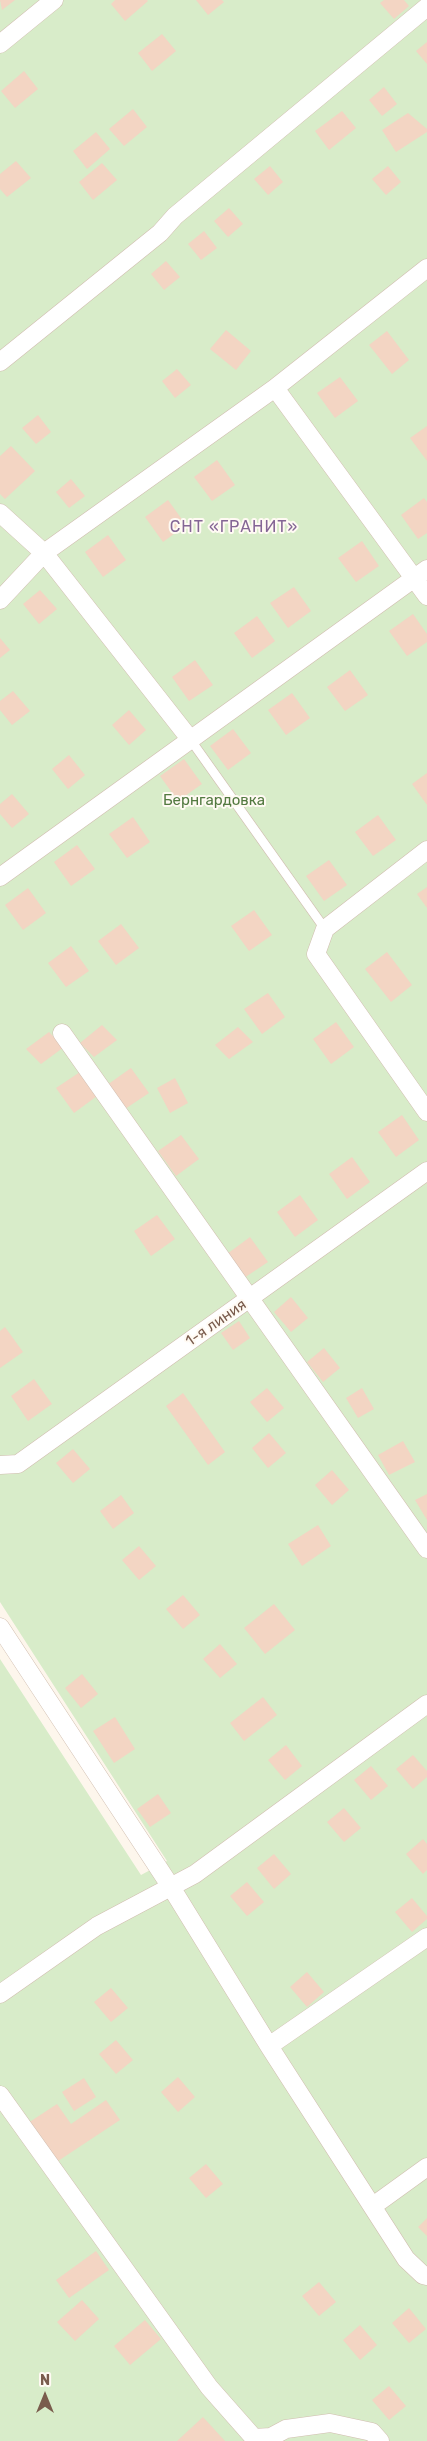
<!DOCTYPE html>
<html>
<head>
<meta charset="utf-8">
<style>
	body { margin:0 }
	#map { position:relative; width:427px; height:2441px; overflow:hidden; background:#fdf6ec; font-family:Rubik,sans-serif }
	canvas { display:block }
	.north { position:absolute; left:20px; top:2371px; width:50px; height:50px; -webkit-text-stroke:4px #fffaf3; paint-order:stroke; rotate:0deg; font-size:14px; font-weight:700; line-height:20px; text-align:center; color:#7a5c4d }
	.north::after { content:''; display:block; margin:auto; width:18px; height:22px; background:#7a5c4d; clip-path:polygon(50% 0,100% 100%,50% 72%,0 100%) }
</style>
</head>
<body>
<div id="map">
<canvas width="427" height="2441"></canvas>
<div class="north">N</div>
</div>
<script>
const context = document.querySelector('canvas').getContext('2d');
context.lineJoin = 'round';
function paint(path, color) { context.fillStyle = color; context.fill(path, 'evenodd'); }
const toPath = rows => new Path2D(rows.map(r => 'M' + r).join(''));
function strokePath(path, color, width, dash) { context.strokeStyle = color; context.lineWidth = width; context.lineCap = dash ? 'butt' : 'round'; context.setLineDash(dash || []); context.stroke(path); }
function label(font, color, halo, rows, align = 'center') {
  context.font = font + ' Rubik,sans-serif'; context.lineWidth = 4; context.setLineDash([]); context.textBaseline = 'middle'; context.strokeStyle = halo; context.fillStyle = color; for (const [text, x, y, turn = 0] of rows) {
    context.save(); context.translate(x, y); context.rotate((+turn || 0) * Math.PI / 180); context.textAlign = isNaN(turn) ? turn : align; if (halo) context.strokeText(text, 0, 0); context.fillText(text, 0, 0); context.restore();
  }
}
paint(toPath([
	[0,0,427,0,427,2441,0,2441,0,1659,141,1875,167,1861,0,1602]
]), '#d8ecc9');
paint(toPath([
	[0,0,15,0,2,10],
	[115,0,147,0,148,1,125,21,111,4],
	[196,0,222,0,224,2,208,15],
	[384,0,404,0,409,6,394,19,380,3],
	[162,34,176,51,152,71,138,53],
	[427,42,427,64,416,51],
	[24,71,38,89,15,108,1,91],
	[384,87,397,104,382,116,369,100],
	[133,109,147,127,124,146,109,129],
	[342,111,356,128,329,150,315,131],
	[408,113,427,129,427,132,396,152,382,130],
	[96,132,110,149,87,169,73,151],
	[16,161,31,178,7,197,0,189,0,174],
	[102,163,117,180,93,200,79,182],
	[270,166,283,182,268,195,254,179],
	[388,166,401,182,386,195,372,179],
	[229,208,243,224,228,237,214,221],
	[204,231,217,248,201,260,188,244],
	[166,261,180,277,164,290,151,274],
	[226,330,251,351,236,370,210,349],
	[387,331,409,360,392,374,369,345],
	[177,369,191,385,175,398,162,381],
	[340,377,358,401,335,418,317,393],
	[38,415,51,432,36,444,22,428],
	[427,426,427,461,410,438],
	[11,446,35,471,5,499,0,494,0,456],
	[217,460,235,485,212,501,194,477],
	[71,479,85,496,69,508,56,492],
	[424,498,427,502,427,533,418,539,401,515],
	[168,500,186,525,163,542,145,517],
	[108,535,126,560,103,577,85,552],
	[362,541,379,566,356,582,338,558],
	[294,587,311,611,288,628,270,603],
	[40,590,57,609,39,624,23,604],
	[413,614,427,634,427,642,407,656,389,631],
	[257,616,275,641,252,658,234,633],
	[0,638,10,650,0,658],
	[195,660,213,685,189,701,172,677],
	[350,670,368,695,345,711,327,687],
	[13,691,30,711,12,725,0,710,0,701],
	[292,693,310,718,286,735,268,710],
	[129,710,146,730,129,745,112,725],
	[233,729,251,753,228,770,210,746],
	[69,755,85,775,68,789,52,769],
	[184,759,202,784,178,801,160,776],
	[427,773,427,805,412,784],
	[12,794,29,814,12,828,0,814,0,804],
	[378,815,396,840,373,856,355,832],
	[133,817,150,842,127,858,109,834],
	[77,845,95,869,71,886,54,862],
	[329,860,347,885,324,901,306,876],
	[427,887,427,908,417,894],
	[28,888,46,913,23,930,5,905],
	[254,910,272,935,249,951,231,926],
	[121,924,139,948,116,965,98,941],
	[71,946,89,971,66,987,48,963],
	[387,952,412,985,391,1002,365,969],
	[268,993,285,1017,262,1034,244,1009],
	[336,1022,354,1047,331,1064,313,1039],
	[102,1025,117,1040,94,1057,80,1043],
	[238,1027,253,1042,229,1059,215,1045],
	[49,1032,64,1047,41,1064,26,1049],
	[131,1068,149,1093,125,1109,107,1085],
	[80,1072,97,1096,74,1113,56,1088],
	[175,1078,188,1103,170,1113,157,1088],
	[402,1115,419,1140,396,1157,378,1132],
	[181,1135,199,1159,176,1176,158,1151],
	[352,1157,370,1182,347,1199,329,1174],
	[300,1195,318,1220,295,1237,277,1212],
	[157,1215,175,1239,151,1256,134,1231],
	[250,1237,268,1262,244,1278,227,1254],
	[291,1297,308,1318,291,1332,274,1312],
	[239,1321,250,1338,233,1350,221,1333],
	[5,1327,23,1352,0,1368,0,1331],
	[324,1348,340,1368,323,1382,307,1362],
	[34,1379,52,1404,28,1421,11,1396],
	[267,1388,284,1408,267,1422,250,1402],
	[362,1388,374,1409,358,1418,346,1398],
	[183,1393,225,1452,208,1465,166,1406],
	[269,1433,286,1453,268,1468,252,1448],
	[403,1441,415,1462,389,1475,378,1455],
	[73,1449,90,1469,73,1483,56,1463],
	[332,1470,349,1490,332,1505,315,1485],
	[427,1494,427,1520,415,1500],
	[121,1495,134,1513,113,1529,100,1511],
	[318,1525,331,1546,302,1566,288,1544],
	[139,1546,156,1566,139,1580,122,1560],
	[183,1595,200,1615,183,1629,166,1609],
	[274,1604,295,1630,265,1654,244,1628],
	[220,1644,237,1664,220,1678,203,1659],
	[82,1674,98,1694,81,1708,65,1688],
	[263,1697,277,1715,244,1741,230,1723],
	[115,1717,135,1749,114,1763,93,1731],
	[286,1745,302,1766,285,1780,268,1760],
	[413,1755,427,1771,427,1777,413,1789,396,1769],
	[371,1766,388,1786,371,1800,354,1780],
	[158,1794,171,1813,150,1827,137,1809],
	[344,1808,361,1828,344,1842,327,1822],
	[423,1839,427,1844,427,1870,423,1874,406,1854],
	[274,1854,291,1874,274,1889,257,1868],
	[247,1882,264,1902,247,1916,230,1896],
	[412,1898,427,1916,427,1919,412,1932,395,1912],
	[307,1972,324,1992,307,2007,290,1987],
	[111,1988,128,2008,111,2022,94,2002],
	[116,2040,133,2060,116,2074,99,2054],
	[178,2077,195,2097,178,2112,161,2092],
	[84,2078,96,2097,74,2111,62,2092],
	[106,2100,120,2120,52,2165,25,2125,57,2104,71,2124],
	[206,2164,223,2184,206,2198,189,2178],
	[427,2218,427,2236,418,2227],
	[96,2251,109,2270,69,2298,56,2280],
	[319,2282,336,2302,319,2316,302,2296],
	[82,2300,99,2319,75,2341,57,2322],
	[409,2308,426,2329,409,2343,392,2323],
	[145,2320,161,2339,130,2365,114,2346],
	[360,2325,377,2345,360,2360,343,2340],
	[389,2386,406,2406,389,2420,372,2400],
	[203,2417,225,2441,177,2441]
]), '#f3d5c3');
const lane = toPath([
	[190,739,325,929]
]);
const street = toPath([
	[0,44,54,0],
	[0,362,160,233,175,216,427,7],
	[275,388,427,596],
	[0,513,44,553,190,739],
	[0,600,44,553,275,388,427,268],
	[427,850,325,929,316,954,427,1112],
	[0,877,427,569],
	[62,1033,427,1549],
	[0,1465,18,1464,427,1171],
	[0,1627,171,1887,269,2046,406,2259,423,2275,427,2276],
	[0,1994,97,1926,195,1874,427,1704],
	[269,2046,427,1937],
	[0,2095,209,2387,254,2438,271,2437,286,2429,330,2423,372,2432,380,2441],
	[373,2206,427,2167]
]);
strokePath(lane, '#d1beb0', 10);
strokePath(street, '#d1beb0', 19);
strokePath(lane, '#fff', 9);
strokePath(street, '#fff', 18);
label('15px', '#537a41', '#fffaf3', [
	["Бернгардовка",214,801]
]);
label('15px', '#7a5c4d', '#fffaf3', [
	["1-я линия",216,1323,-35]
]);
context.letterSpacing = '1px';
label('16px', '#846695', '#fffaf3', [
	["СНТ «ГРАНИТ»",234,527]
]);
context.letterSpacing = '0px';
</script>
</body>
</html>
